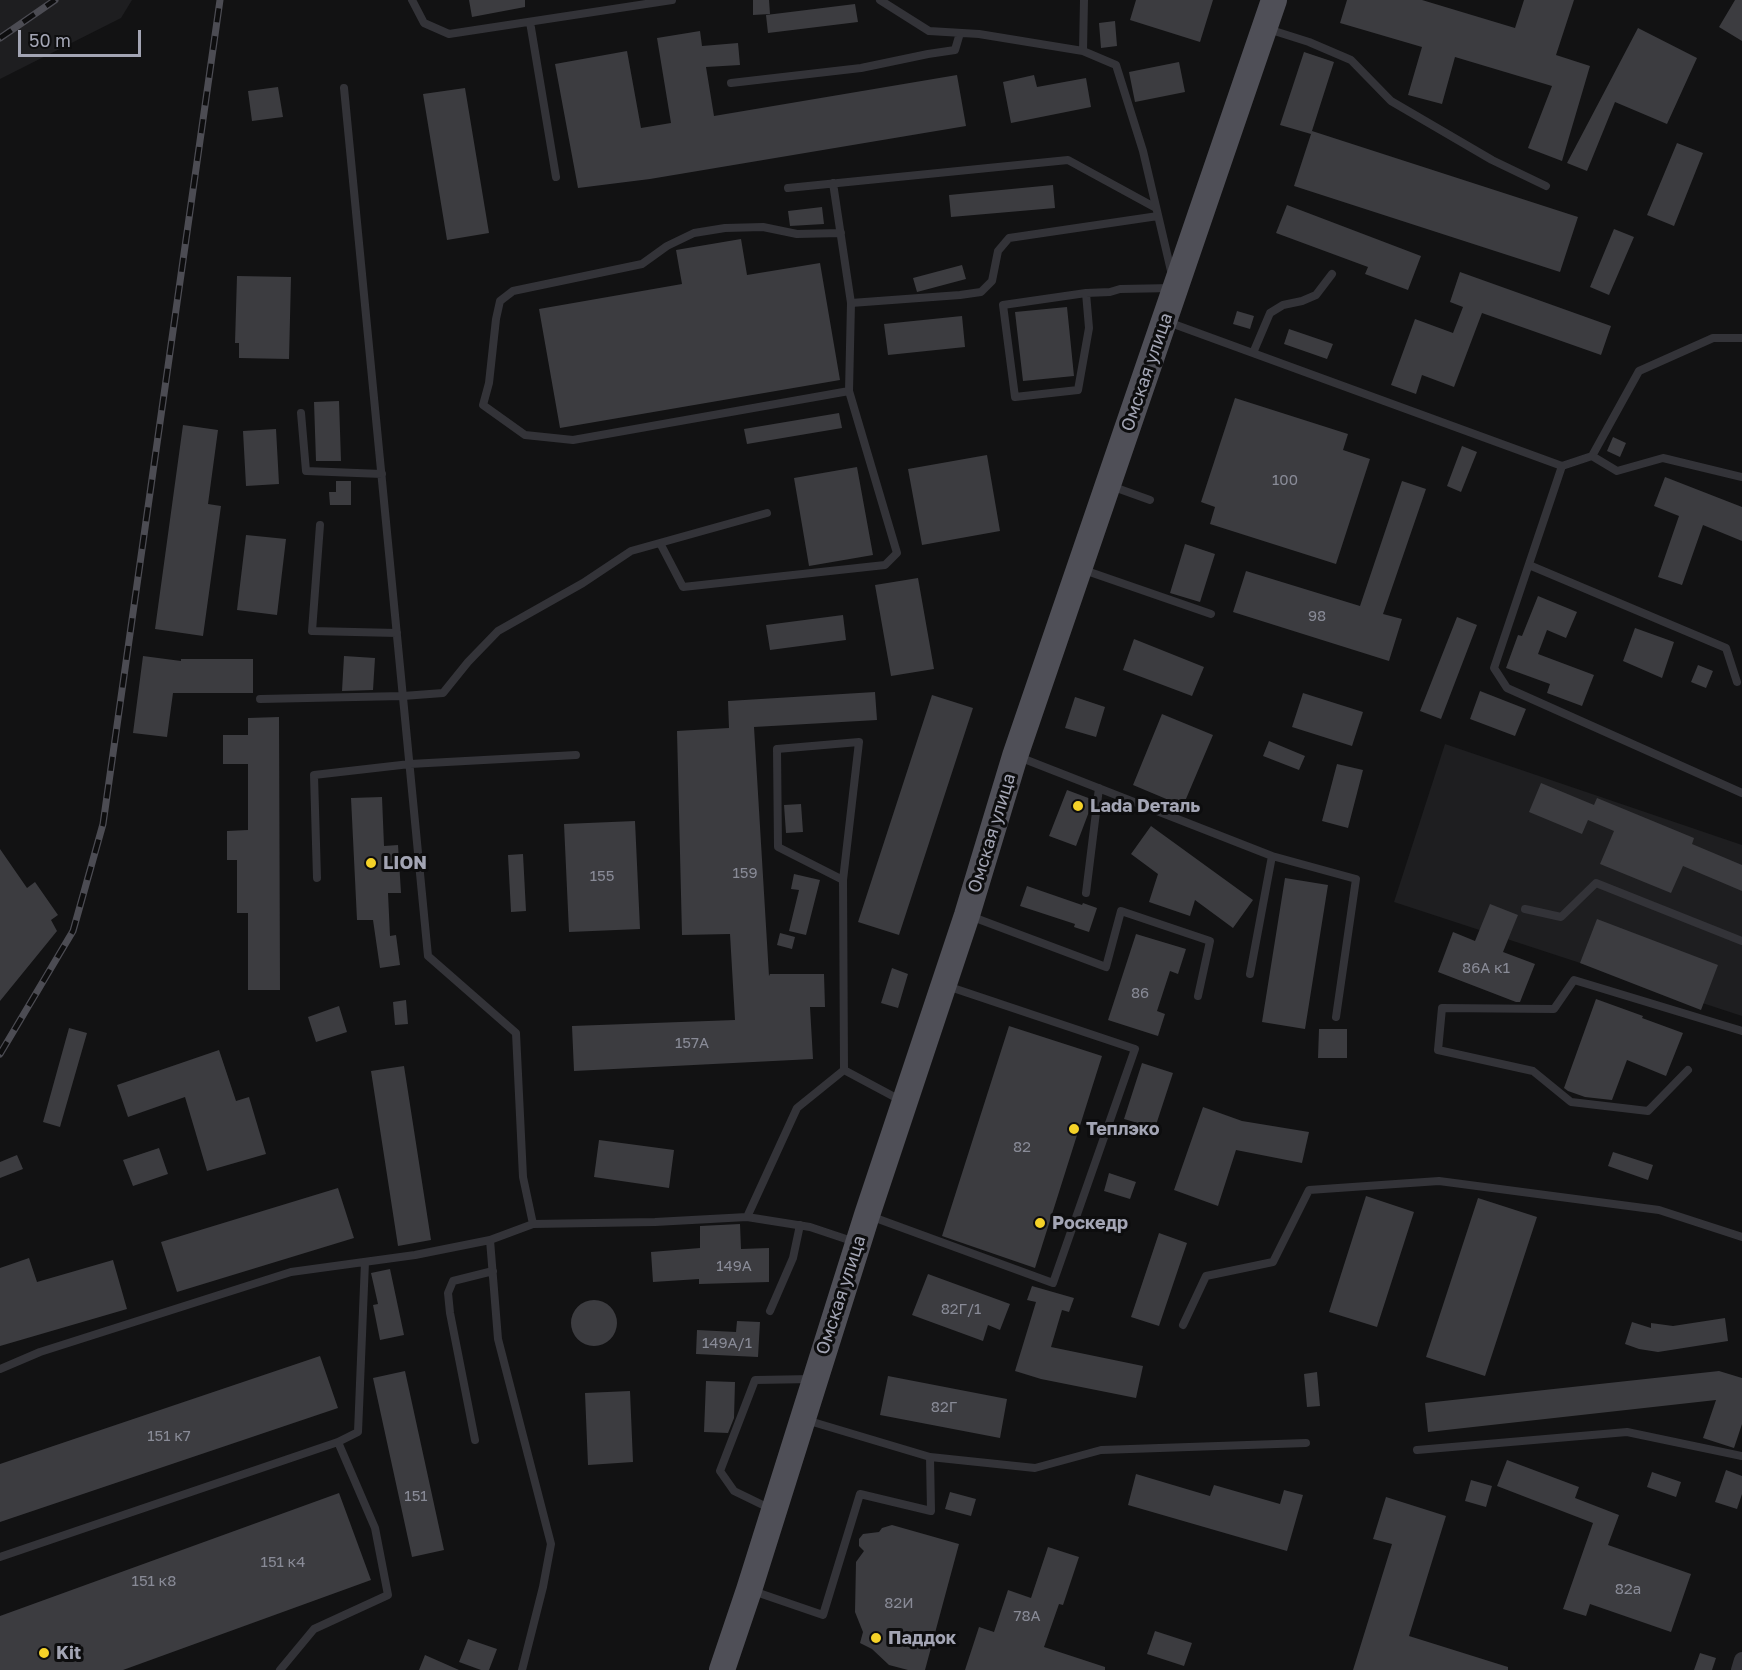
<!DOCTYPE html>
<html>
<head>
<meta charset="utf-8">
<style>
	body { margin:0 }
	#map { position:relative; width:1742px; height:1670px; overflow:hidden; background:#121213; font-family:"Golos Text",sans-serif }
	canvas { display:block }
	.scale { position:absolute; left:18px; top:30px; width:123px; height:27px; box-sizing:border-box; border:3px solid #a3a5b4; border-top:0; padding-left:8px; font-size:18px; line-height:21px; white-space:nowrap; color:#a3a5b4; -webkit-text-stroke:4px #0d0d0e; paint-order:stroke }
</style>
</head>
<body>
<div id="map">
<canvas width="1742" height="1670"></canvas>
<div class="scale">50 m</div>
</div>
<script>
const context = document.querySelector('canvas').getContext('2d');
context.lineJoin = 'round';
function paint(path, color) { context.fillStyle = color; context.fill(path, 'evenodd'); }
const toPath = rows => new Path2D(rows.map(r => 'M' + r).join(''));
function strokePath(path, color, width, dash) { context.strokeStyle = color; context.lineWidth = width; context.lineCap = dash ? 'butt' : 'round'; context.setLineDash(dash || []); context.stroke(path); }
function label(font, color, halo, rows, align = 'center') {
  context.font = font + ' "Golos Text",sans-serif'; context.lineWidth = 6; context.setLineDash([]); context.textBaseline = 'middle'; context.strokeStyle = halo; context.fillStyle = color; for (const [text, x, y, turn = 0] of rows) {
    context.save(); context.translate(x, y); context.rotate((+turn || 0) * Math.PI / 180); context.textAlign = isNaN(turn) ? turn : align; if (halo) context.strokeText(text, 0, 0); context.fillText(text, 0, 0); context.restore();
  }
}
paint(toPath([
	[0,0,132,0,121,18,0,79],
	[1445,744,1742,845,1742,1016,1394,902]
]), '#1e1e20');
paint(toPath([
	[469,0,525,0,525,7,472,17],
	[753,0,769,0,770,14,753,15],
	[1136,0,1213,0,1200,42,1130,20],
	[1347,0,1422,0,1515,28,1524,0,1574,0,1556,55,1590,66,1562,161,1528,148,1552,86,1455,57,1442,104,1408,95,1422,47,1340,23],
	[1735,0,1742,0,1742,41,1719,27],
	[855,4,858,22,768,33,766,15],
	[1115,21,1117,46,1101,48,1099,23],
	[1638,28,1697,58,1667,124,1615,102,1587,171,1567,163],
	[700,31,702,46,738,43,740,65,706,67,714,116,957,75,966,126,650,179,578,188,555,64,627,51,641,128,671,123,657,38],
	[1304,52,1334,62,1311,134,1280,125],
	[1179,62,1185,92,1135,102,1129,72],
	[1034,75,1037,87,1086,78,1091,107,1011,123,1003,82],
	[278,87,283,117,252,121,248,91],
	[465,88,489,233,447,240,423,94],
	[1312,131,1578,217,1560,272,1294,186],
	[1677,143,1703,153,1674,226,1647,215],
	[1053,185,1055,208,951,217,949,195],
	[1287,205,1421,256,1408,290,1365,274,1368,267,1276,233],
	[822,207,824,224,790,226,788,211],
	[1614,229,1634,237,1609,295,1590,287],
	[741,239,747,275,820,263,840,380,560,428,539,309,682,284,676,250],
	[962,265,966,279,917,292,913,278],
	[1460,272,1611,326,1601,355,1482,313,1454,387,1422,375,1416,394,1391,385,1415,319,1453,333,1463,307,1450,302],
	[237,276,291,277,289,359,239,358,239,343,235,343],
	[1067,307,1074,376,1023,381,1015,312],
	[1237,311,1254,316,1250,329,1233,324],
	[962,316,965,347,888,355,884,324],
	[1289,329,1333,344,1327,359,1284,344],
	[1235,398,1348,434,1343,450,1370,459,1336,564,1210,524,1215,507,1201,502],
	[339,401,341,461,316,461,314,402],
	[839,413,842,428,747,444,744,429],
	[183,425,218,430,208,504,221,506,203,636,155,629],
	[276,429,279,484,246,486,243,431],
	[1613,437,1626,443,1620,457,1607,451],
	[1462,446,1477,452,1461,492,1447,486],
	[987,455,1000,531,922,545,908,469],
	[857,467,873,555,809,566,794,478],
	[1665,477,1742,507,1742,541,1703,525,1682,585,1658,577,1679,516,1654,506],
	[336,481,351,481,351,505,330,505,329,492,336,492],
	[1402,481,1426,489,1383,614,1402,619,1389,661,1233,612,1246,571,1360,606],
	[246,535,286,539,277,615,237,610],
	[1185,544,1215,554,1200,602,1170,593],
	[918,578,934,669,891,676,875,585],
	[1538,596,1577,612,1566,638,1547,630,1538,654,1594,675,1582,706,1547,693,1550,684,1506,668,1518,635,1522,636],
	[843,615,846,640,770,650,766,625],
	[1457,617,1477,625,1441,719,1420,711],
	[1635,628,1674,642,1662,678,1623,661],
	[1134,639,1204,667,1192,696,1123,670],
	[143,656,181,661,181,659,253,659,253,693,173,693,167,737,133,733],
	[344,656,375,658,373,690,342,691],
	[1698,665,1713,671,1706,688,1691,682],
	[1480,691,1526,709,1515,736,1470,719],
	[875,692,877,720,754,727,769,976,770,974,824,974,825,1007,810,1007,813,1059,574,1071,572,1026,735,1020,730,934,682,935,677,731,729,728,728,701],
	[1303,693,1363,712,1352,746,1292,727],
	[932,695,973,708,899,935,858,922],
	[1075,697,1105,707,1096,737,1065,728],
	[1162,714,1213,735,1183,806,1133,785],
	[279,717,280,990,248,990,248,913,237,913,237,860,227,860,227,831,248,830,248,764,223,764,223,735,248,735,248,718],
	[1269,741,1305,756,1299,770,1263,756],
	[1337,764,1363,770,1348,828,1322,821],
	[1541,783,1594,805,1597,798,1694,838,1692,844,1742,865,1742,891,1683,866,1671,893,1600,864,1614,831,1588,820,1582,834,1529,812],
	[1067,790,1091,799,1090,809,1076,846,1049,836],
	[382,797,384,846,398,845,401,893,388,893,390,936,396,935,400,965,380,968,373,920,357,920,351,798],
	[801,804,803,832,786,833,784,805],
	[635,821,640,929,569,932,564,824],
	[1151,826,1253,900,1233,928,1195,900,1190,916,1149,902,1158,874,1131,854],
	[0,849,27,888,35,882,58,915,51,920,57,931,0,1001],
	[523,854,526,911,511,912,508,855],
	[794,874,820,880,806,935,789,931,799,890,791,889],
	[1285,878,1328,885,1305,1029,1262,1022],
	[1027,886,1082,905,1083,903,1097,908,1089,932,1074,927,1075,924,1020,906],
	[1490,904,1518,915,1503,952,1535,964,1520,1002,1516,1002,1438,972,1453,932,1475,941],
	[1597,919,1718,965,1701,1010,1580,963],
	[780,933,795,937,792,949,777,945],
	[1136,934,1186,949,1178,974,1170,971,1157,1011,1165,1014,1158,1036,1108,1020],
	[892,968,908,974,898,1008,881,1003],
	[1596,999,1643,1016,1642,1018,1683,1033,1666,1076,1627,1060,1612,1100,1585,1097,1568,1091,1564,1088],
	[406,1000,408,1024,395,1025,393,1002],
	[339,1006,347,1032,316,1042,308,1017],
	[1009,1026,1102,1056,1035,1268,942,1236],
	[69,1028,87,1033,60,1127,43,1122],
	[1319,1029,1347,1029,1347,1058,1318,1058],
	[219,1050,236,1101,249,1097,266,1154,207,1171,185,1097,128,1117,117,1085],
	[1142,1063,1173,1073,1155,1128,1124,1119],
	[404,1066,431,1240,398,1246,371,1071],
	[1203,1107,1242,1121,1309,1132,1302,1163,1236,1150,1218,1206,1174,1190],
	[599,1140,674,1150,669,1188,594,1177],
	[159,1148,168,1174,133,1186,123,1160],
	[1613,1152,1653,1165,1648,1180,1608,1166],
	[17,1155,23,1169,0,1178,0,1162],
	[1109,1173,1136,1182,1130,1199,1104,1191],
	[338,1188,354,1238,177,1292,161,1242],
	[1366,1196,1414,1212,1377,1327,1329,1312],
	[1478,1198,1537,1217,1485,1376,1426,1357],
	[740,1224,741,1249,769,1248,769,1282,699,1284,699,1279,653,1282,651,1252,700,1248,700,1226],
	[1159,1233,1187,1243,1159,1326,1131,1317],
	[29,1258,37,1282,113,1260,127,1309,0,1346,0,1268],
	[390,1269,404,1335,380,1340,373,1305,378,1304,371,1273],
	[928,1274,1010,1304,1000,1330,988,1325,983,1341,912,1315],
	[1032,1286,1074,1298,1069,1312,1062,1310,1051,1347,1143,1366,1136,1398,1041,1379,1015,1371,1036,1302,1027,1300],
	'571 1323a23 23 0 1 1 46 0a23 23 0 1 1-46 0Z',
	[1725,1318,1728,1341,1658,1352,1639,1349,1625,1344,1632,1322,1651,1328,1651,1323,1673,1326],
	[737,1321,760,1322,758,1357,696,1354,697,1330,736,1332],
	[320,1356,338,1408,0,1522,0,1464],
	[405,1371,444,1550,412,1557,373,1378],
	[1719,1371,1742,1378,1742,1424,1734,1448,1703,1438,1716,1400,1428,1432,1425,1403],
	[1317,1372,1320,1406,1307,1407,1304,1374],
	[888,1376,1007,1399,1000,1438,880,1415],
	[706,1381,735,1382,734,1418,728,1433,704,1432],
	[630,1391,633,1462,588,1465,585,1393],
	[1507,1460,1579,1487,1575,1498,1619,1515,1608,1545,1691,1574,1671,1632,1590,1604,1586,1616,1563,1609,1593,1523,1497,1486],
	[1726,1470,1742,1476,1742,1494,1737,1509,1715,1502],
	[1652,1472,1681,1482,1676,1497,1647,1487],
	[1136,1474,1210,1496,1214,1485,1280,1504,1284,1490,1303,1495,1287,1551,1128,1505],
	[1471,1480,1492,1486,1486,1507,1465,1501],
	[950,1492,976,1499,971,1516,945,1509],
	[339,1493,371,1580,123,1670,0,1670,0,1616],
	[1386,1497,1446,1516,1409,1636,1508,1667,1508,1670,1353,1670,1392,1544,1373,1539],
	[892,1525,959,1544,925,1670,908,1670,889,1665,872,1649,860,1643,863,1632,855,1612,856,1562,864,1551,859,1546,859,1539,863,1534,879,1532,882,1528],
	[1048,1547,1079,1557,1063,1605,1059,1604,1044,1647,1105,1667,1105,1670,965,1670,979,1627,994,1632,1008,1590,1031,1598],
	[1155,1631,1192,1643,1184,1666,1147,1654],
	[468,1639,497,1649,489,1670,481,1670,459,1662],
	[1700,1653,1716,1658,1712,1670,1694,1670],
	[425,1655,459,1670,419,1670]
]), '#3c3c40');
strokePath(toPath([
	[412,0,424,23,449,34,672,0],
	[880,0,929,31,979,34,1083,51,1116,65,1143,151,1172,275],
	[530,22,556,177],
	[1268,29,1309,42,1351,60,1391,101,1492,160,1546,186],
	[1083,51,1084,0],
	[731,83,861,68,928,54,955,50,960,33],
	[344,88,428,956,516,1033,523,1177,533,1224],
	[788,188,1068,160,1156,208],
	[841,233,797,234,763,227,725,228,694,233,667,246,642,264,513,291,500,301,496,319,489,383,483,405,525,435,573,440,849,391],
	[1086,293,1003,305,1015,397,1078,390,1089,328,1086,293,1110,292,1120,289,1173,288],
	[851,303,960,295,981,292,992,281,998,251,1009,238,1158,216],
	[1168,322,1562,466,1592,456,1639,371,1713,338,1742,338],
	[1253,353,1270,313,1283,305,1302,301,1316,295,1332,274],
	[301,413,306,471,382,474],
	[1592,456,1617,471,1663,458,1742,477],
	[1562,466,1494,668,1507,688,1742,793],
	[1111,486,1150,500],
	[320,525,312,631,397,633],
	[660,543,683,587,885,565,897,553,849,391,851,303,833,183],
	[1529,565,1726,648,1737,682],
	[1081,569,1211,614],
	[260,699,403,696,443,693,468,662,498,631,583,583,631,551,767,513],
	[1019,757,1272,856,1250,974],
	[1272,856,1356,879,1336,1017],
	[317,878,314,775,410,764,576,755],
	[843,880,859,742,777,749,778,847,843,880,844,1070,902,1101],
	[1086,893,1099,788],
	[1525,909,1561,917,1596,883,1742,941],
	[970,916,1106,967,1121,911,1210,941,1198,996],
	[1688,1070,1648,1111,1571,1102,1533,1071,1438,1050,1442,1008,1554,1009,1574,980,1742,1031],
	[870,1216,1053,1283,1135,1049,947,986],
	[747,1217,797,1108,844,1070],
	[770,1311,793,1258,800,1225],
	[1183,1325,1206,1276,1273,1262,1309,1190,1439,1181,1659,1210,1742,1237],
	[0,1369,40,1352,291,1272,415,1255,490,1240],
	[806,1420,930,1457,1035,1468,1101,1450,1306,1443],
	[475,1440,450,1313,448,1293,453,1281,493,1271],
	[1417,1450,1627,1432,1742,1456],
	[771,1509,734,1491,720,1471,755,1380,813,1379],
	[0,1557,338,1442,358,1432,365,1262],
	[753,1591,823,1615,860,1494,931,1511,930,1457],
	[280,1670,314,1629,388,1595,375,1528,338,1442],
	[522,1670,543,1587,551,1544,498,1339,490,1240,533,1224,655,1222,747,1217,810,1227,855,1242]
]), '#333338', 8);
strokePath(toPath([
	[1739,1670,1742,1660]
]), '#333338', 16);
strokePath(toPath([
	[722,1670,749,1590,867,1215,967,915,1015,756,1274,0]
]), '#4f4f57', 26);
const rail = toPath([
	[0,38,55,0],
	[0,1054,73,931,103,824,220,0]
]);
strokePath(rail, '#4c4c53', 7);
strokePath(rail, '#0d0d0e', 4.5, [14]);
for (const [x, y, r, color] of [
	[1078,806,6,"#f5d228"],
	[371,863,6,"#f5d228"],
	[1074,1129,6,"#f5d228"],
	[1040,1223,6,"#f5d228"],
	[876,1638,6,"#f5d228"],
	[44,1653,6,"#f5d228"]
]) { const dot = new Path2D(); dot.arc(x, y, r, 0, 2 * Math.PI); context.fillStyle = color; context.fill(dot); strokePath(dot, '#0d0d0e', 2); }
label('15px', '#898b97', null, [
	["100",1285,480],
	["98",1317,616],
	["159",745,873],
	["155",602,876],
	["86А к1",1486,968],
	["86",1140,993],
	["157А",692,1043],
	["82",1022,1147],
	["149А",734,1266],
	["82Г/1",961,1309],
	["149А/1",727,1343],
	["82Г",944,1407],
	["151 к7",169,1436],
	["151",416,1496],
	["151 к4",283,1562],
	["151 к8",154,1581],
	["82а",1628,1589],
	["82И",899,1603],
	["78А",1027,1616]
]);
label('18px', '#a3a5b4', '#0d0d0e', [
	["Омская улица",1147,372,-71],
	["Омская улица",992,833,-73],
	["Омская улица",841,1295,-72]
]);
label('bold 18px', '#a3a5b4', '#0d0d0e', [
	["Lada Dеталь",1090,806],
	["LION",383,863],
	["Теплэко",1086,1129],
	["Роскедр",1052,1223],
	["Паддок",888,1638],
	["Kit",56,1653]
], 'left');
</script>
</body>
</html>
